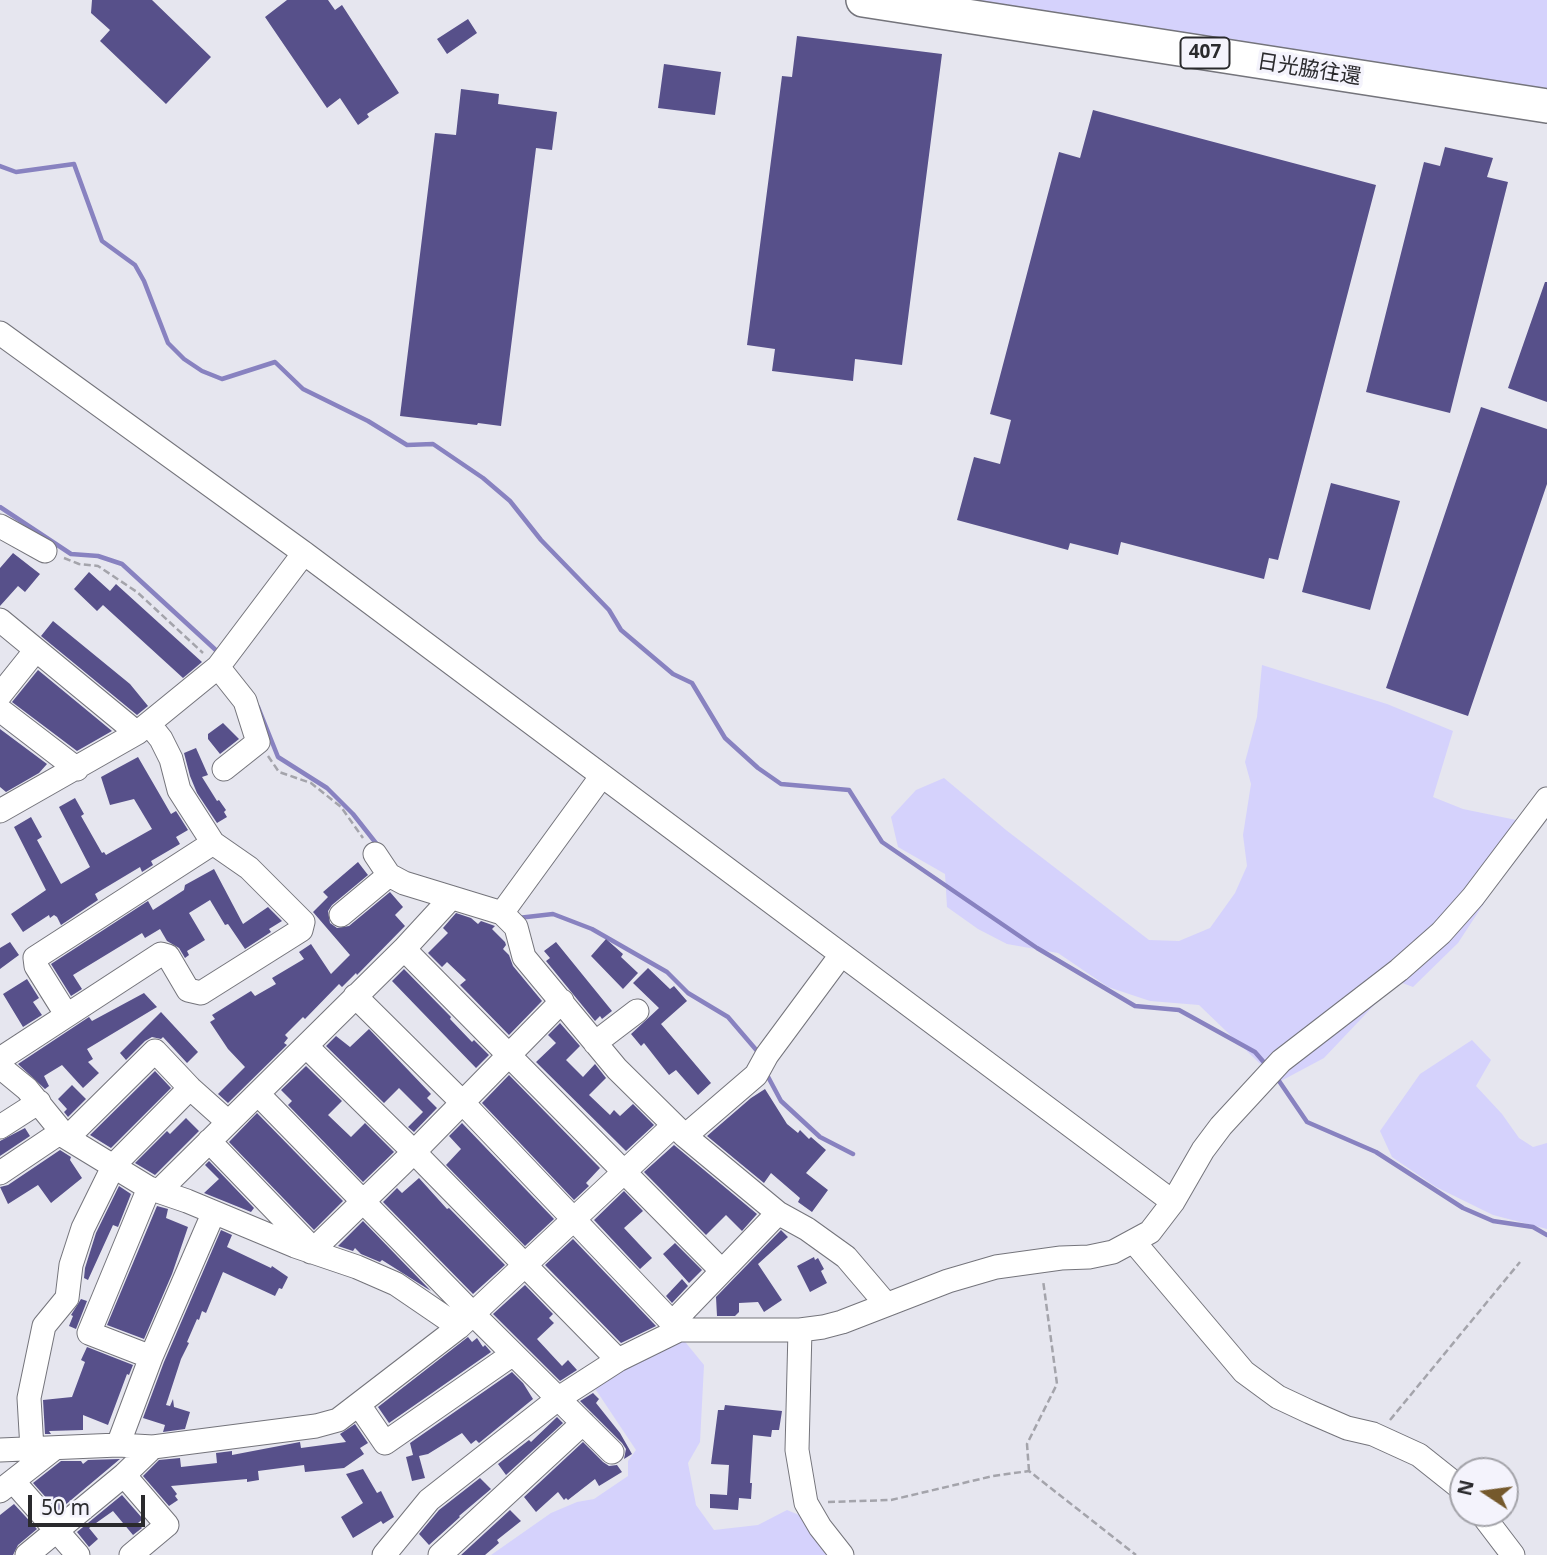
<!DOCTYPE html>
<html>
<head>
<meta charset="utf-8">
<style>
	body { margin:0 }
	#map { position:relative; width:1547px; height:1555px; overflow:hidden; background:#e6e6ef; font-family:"Noto Sans",sans-serif }
	canvas { display:block }
	.north { position:absolute; left:1449px; top:1457px; width:70px; height:70px; box-sizing:border-box; background:#f4f3fc; border:2px solid #a3a3a9; border-radius:50%; rotate:283deg; font-size:19px; font-weight:700; line-height:28px; text-align:center; color:#2a2a2d }
	.north::after { content:''; display:block; margin:auto; width:24px; height:32px; background:#75592c; clip-path:polygon(50% 0,100% 100%,50% 72%,0 100%) }
	.scale { position:absolute; left:28px; top:1495px; width:117px; height:32px; box-sizing:border-box; border:4px solid #2a2a2d; border-top:0; padding-left:9px; font-size:21px; line-height:24px; white-space:nowrap; color:#2a2a2d; -webkit-text-stroke:5px #f4f3fc; paint-order:stroke }
</style>
</head>
<body>
<div id="map">
<canvas width="1547" height="1555"></canvas>
<div class="north">N</div>
<div class="scale">50 m</div>
</div>
<script>
const context = document.querySelector('canvas').getContext('2d');
context.lineJoin = 'round';
function paint(path, color) { context.fillStyle = color; context.fill(path, 'evenodd'); }
const toPath = rows => new Path2D(rows.map(r => 'M' + r).join(''));
function strokePath(path, color, width, dash) { context.strokeStyle = color; context.lineWidth = width; context.lineCap = dash ? 'butt' : 'round'; context.setLineDash(dash || []); context.stroke(path); }
function label(font, color, halo, rows, align = 'center') {
  context.font = font + ' "Noto Sans","Noto Sans JP",sans-serif'; context.lineWidth = 7; context.setLineDash([]); context.textBaseline = 'middle'; context.strokeStyle = halo; context.fillStyle = color; for (const [text, x, y, turn = 0] of rows) {
    context.save(); context.translate(x, y); context.rotate((+turn || 0) * Math.PI / 180); context.textAlign = isNaN(turn) ? turn : align; if (halo) context.strokeText(text, 0, 0); context.fillText(text, 0, 0); context.restore();
  }
}
paint(toPath([
	[966,0,1547,0,1547,96],
	[1262,665,1387,704,1453,731,1433,797,1463,809,1526,822,1492,891,1458,943,1413,987,1397,981,1324,1058,1279,1082,1199,1005,1150,1001,1108,987,1058,953,1007,944,978,929,947,907,945,874,898,847,891,817,916,790,944,778,1006,830,1149,940,1179,941,1210,928,1235,893,1247,866,1243,835,1251,784,1245,762,1257,717],
	[1472,1040,1491,1060,1476,1086,1502,1114,1519,1138,1533,1147,1547,1143,1547,1229,1493,1215,1436,1187,1392,1157,1380,1131,1420,1074],
	[682,1338,704,1365,700,1442,688,1463,696,1505,714,1530,758,1525,787,1510,806,1518,827,1555,491,1555,551,1513,577,1502,594,1499,628,1476,628,1461,636,1450,594,1387,628,1361]
]), '#d5d2fc');
strokePath(toPath([
	[0,166,16,172,74,164,102,241,135,265,144,281,168,343,184,359,202,371,222,379,275,362,303,389,368,421,407,445,433,444,483,478,510,501,541,540,609,610,621,630,673,674,692,683,725,738,758,768,781,784,849,790,882,842,1037,948,1135,1006,1179,1010,1255,1052,1268,1067],
	[0,507,71,554,98,556,122,564,219,653],
	[258,707,278,757,327,788,353,814,379,847],
	[518,918,553,914,592,929,667,972,688,993,728,1017,758,1052],
	[766,1073,781,1101,820,1137,853,1154],
	[1277,1078,1307,1122,1376,1152,1463,1208,1493,1221,1533,1227,1547,1235]
]), '#8882c0', 4.5);
paint(toPath([
	[92,0,152,0,211,57,166,104,100,41,110,30,91,13],
	[287,0,328,0,335,10,342,5,399,93,367,114,369,117,358,125,340,98,327,108,265,17],
	[468,19,477,33,447,54,437,39],
	[797,36,942,54,902,365,855,359,853,381,772,371,775,349,747,345,782,76,792,77],
	[664,64,721,72,715,115,658,108],
	[461,89,499,94,498,104,557,112,552,150,536,148,501,426,478,423,477,425,400,416,435,133,456,135],
	[1093,110,1376,185,1278,560,1269,558,1264,579,1121,542,1118,555,1070,543,1068,550,957,520,974,457,1000,464,1011,420,990,414,1059,152,1080,158],
	[1445,147,1493,158,1487,177,1508,182,1450,413,1366,392,1424,162,1440,166],
	[1545,282,1547,282,1547,402,1508,388],
	[1481,407,1547,429,1547,484,1468,716,1386,688],
	[1331,483,1400,501,1370,610,1302,592],
	[13,553,40,574,25,592,18,586,0,606,0,568],
	[89,572,110,591,116,584,202,662,183,678,103,605,97,611,74,589],
	[53,621,130,684,148,706,137,715,41,636],
	[38,670,112,731,77,751,12,702],
	[223,723,239,739,220,754,208,739,208,734],
	[0,729,47,764,39,773,6,792,0,787],
	[196,748,208,775,202,777,217,801,219,800,226,810,224,812,227,817,217,823,197,793,190,776,184,753],
	[138,757,171,814,176,811,188,830,176,837,180,844,151,861,153,865,142,872,140,867,95,894,98,900,61,925,57,917,54,915,50,918,49,915,23,932,11,914,46,890,14,827,31,817,42,837,37,840,61,884,90,867,59,807,75,798,84,814,81,816,102,853,104,852,106,855,152,829,134,799,110,805,101,777],
	[358,862,368,875,332,905,328,911,330,923,337,928,349,926,390,892,403,907,395,915,405,926,357,975,356,973,342,987,339,984,305,1019,303,1017,285,1035,288,1038,284,1043,287,1045,228,1103,218,1094,245,1067,228,1049,210,1022,215,1019,212,1015,251,991,255,996,276,984,272,978,304,959,299,952,311,944,331,974,350,955,313,912,328,897,323,892],
	[214,869,243,924,268,907,282,921,269,929,271,932,245,949,228,924,225,925,210,900,189,913,205,940,187,951,189,955,185,958,179,948,167,941,160,929,145,938,142,933,73,975,82,989,71,996,51,964,148,901,153,910,184,890,185,885],
	[456,913,471,918,478,924,481,921,495,926,492,929,505,942,506,945,503,949,509,955,513,966,542,1001,509,1035,460,985,466,980,447,962,442,967,428,953,448,933,443,928],
	[606,939,623,954,621,957,638,973,623,989,591,956],
	[10,942,19,955,0,969,0,948],
	[556,942,612,1011,602,1019,600,1016,595,1021,546,961,550,958,544,951],
	[648,968,670,989,674,986,687,1001,661,1024,711,1083,698,1095,676,1070,669,1075,644,1043,641,1046,631,1034,659,1008,633,983],
	[404,969,451,1017,450,1019,472,1042,474,1040,489,1055,476,1068,392,981],
	[27,979,39,998,33,1002,42,1015,23,1027,3,994],
	[144,993,157,1007,87,1049,93,1059,88,1062,99,1073,83,1088,62,1065,44,1076,49,1086,45,1089,18,1064,89,1017,92,1021],
	[161,1012,198,1052,187,1063,163,1037,161,1039,152,1037,145,1041,126,1060,120,1053],
	[560,1023,580,1046,566,1060,583,1077,595,1064,606,1078,589,1095,610,1115,614,1110,620,1116,633,1104,654,1125,626,1151,536,1062,556,1043,548,1035],
	[369,1029,431,1094,427,1098,437,1108,414,1132,408,1127,423,1112,399,1088,384,1103,326,1046,336,1036,350,1047],
	[306,1066,342,1101,328,1115,351,1137,365,1123,394,1152,363,1182,288,1105,292,1101,281,1090],
	[155,1071,171,1088,111,1148,90,1135],
	[509,1075,600,1168,586,1183,589,1186,574,1200,482,1103],
	[72,1085,86,1099,68,1117,64,1112,67,1109,58,1099],
	[765,1089,787,1124,798,1133,800,1130,809,1139,811,1137,826,1150,806,1173,828,1190,812,1212,798,1202,800,1198,771,1173,764,1183,707,1136,751,1098],
	[257,1113,343,1201,314,1230,229,1142],
	[186,1118,199,1131,155,1175,135,1163,167,1131,170,1134],
	[462,1123,554,1219,525,1246,446,1165,461,1149,449,1136],
	[25,1128,30,1136,0,1156,0,1141],
	[674,1145,757,1214,742,1231,726,1215,706,1235,644,1172],
	[60,1150,71,1157,70,1160,82,1178,51,1203,38,1185,8,1204,0,1187,8,1185],
	[209,1161,254,1208,251,1212,204,1193,219,1179,205,1165],
	[419,1178,447,1209,449,1208,505,1265,473,1294,383,1202,397,1188,402,1193],
	[119,1186,131,1194,118,1227,113,1225,88,1280,84,1278,85,1268,96,1233],
	[624,1191,643,1211,624,1228,652,1258,640,1269,594,1220],
	[157,1206,168,1209,166,1218,188,1227,172,1274,144,1339,107,1325],
	[363,1221,431,1291,382,1260,380,1262,361,1254,355,1248,353,1251,338,1246],
	[221,1230,232,1235,227,1247,271,1268,272,1266,288,1277,282,1289,279,1288,275,1296,223,1272,206,1313,202,1311,199,1320,197,1319,187,1342,189,1343,181,1359,166,1405,170,1406,173,1399,174,1407,190,1412,185,1429,163,1432,165,1425,143,1418,164,1362],
	[781,1230,788,1237,758,1264,782,1300,764,1312,758,1302,739,1303,739,1312,735,1316,717,1316,716,1297],
	[573,1239,656,1326,621,1343,545,1265],
	[675,1243,702,1270,689,1283,663,1254],
	[814,1257,815,1260,818,1258,824,1269,821,1271,827,1283,810,1292,797,1266],
	[682,1279,688,1286,672,1303,666,1296],
	[525,1285,553,1314,549,1318,554,1323,537,1339,562,1366,568,1360,577,1370,560,1381,493,1314],
	[81,1299,87,1301,76,1329,69,1326,73,1316,71,1315],
	[468,1337,472,1342,477,1338,483,1347,485,1345,491,1352,389,1423,378,1407],
	[87,1347,133,1365,129,1375,127,1374,108,1425,83,1415,83,1430,49,1431,51,1434,45,1434,43,1400,72,1397,85,1362,81,1360],
	[512,1372,523,1383,533,1399,479,1443,476,1440,471,1444,462,1433,428,1454,419,1456,425,1478,412,1481,406,1457,413,1455,410,1443],
	[593,1393,599,1399,596,1403,620,1433,632,1454,624,1459,626,1449,622,1443,580,1401],
	[725,1405,782,1411,779,1430,772,1430,771,1437,753,1435,750,1483,752,1483,751,1499,739,1498,738,1510,710,1508,710,1494,727,1495,729,1465,711,1464,718,1410,724,1410],
	[557,1417,563,1423,506,1475,498,1464,529,1440,531,1442],
	[355,1424,368,1443,360,1448,364,1454,344,1468,305,1472,304,1465,258,1471,259,1480,247,1482,247,1479,171,1486,177,1494,175,1496,178,1500,169,1506,143,1476,159,1460,180,1458,181,1467,217,1463,216,1453,232,1451,232,1455,300,1442,301,1448,346,1442,340,1434],
	[583,1442,603,1462,609,1466,617,1465,622,1472,599,1486,595,1479,568,1500,566,1498,564,1500,558,1492,536,1512,524,1497],
	[120,1459,58,1511,33,1483,61,1461,81,1461,83,1464,88,1460],
	[363,1469,377,1493,381,1491,394,1517,383,1524,381,1521,353,1538,341,1517,363,1503,346,1474],
	[480,1478,491,1489,459,1516,460,1517,429,1545,419,1534,439,1510],
	[122,1495,143,1519,138,1523,142,1528,133,1535,113,1511,89,1528,98,1539,89,1547,77,1532],
	[14,1504,37,1529,18,1545,13,1555,0,1555,0,1515],
	[510,1510,521,1521,497,1540,499,1543,485,1555,461,1555]
]), '#57508a');
const minor = toPath([
	[0,333,304,553,1173,1202],
	[0,526,45,551],
	[0,620,137,733],
	[218,667,245,701,258,742,224,769],
	[0,695,36,650],
	[0,710,77,769],
	[0,811,137,733,218,667,304,553],
	[375,854,389,875,404,883,502,913,516,927,524,957,617,1069,685,1136,778,1213,807,1229,846,1257,886,1304],
	[502,913,601,777],
	[341,915,389,875],
	[404,949,722,1271],
	[355,996,463,1103,679,1330],
	[66,1014,36,966,35,958,213,843],
	[595,1043,637,1011],
	[306,1046,414,1152,618,1360],
	[0,1059,161,954,168,956,188,990,201,993,301,930,303,922,249,868,213,843,179,790,171,759,161,739,149,724],
	[0,1067,27,1089,67,1138,149,1188,187,1201,295,1246,357,1267,396,1284,459,1327],
	[258,1094,473,1314,612,1452],
	[0,1127,39,1102],
	[685,1136,756,1075,767,1055,841,955],
	[67,1138,155,1051,190,1088,228,1122],
	[209,1141,313,1249],
	[0,1173,61,1132],
	[149,1188,89,1333,151,1357],
	[159,1191,404,949,451,898],
	[1134,1242,1244,1372,1278,1397,1310,1412,1347,1428,1373,1434,1419,1455,1463,1490],
	[311,1252,414,1152,562,1001],
	[672,1323,778,1213],
	[800,1330,797,1450,806,1503,820,1527,842,1555],
	[359,1405,385,1443,513,1354],
	[118,1445,151,1357,213,1214],
	[32,1449,29,1398,44,1326,67,1298,71,1265,83,1228,114,1165,190,1088],
	[0,1450,118,1445,153,1447,316,1426,338,1420,459,1327,673,1126],
	[124,1475,167,1525,131,1555],
	[13,1481,78,1555],
	[0,1491,55,1448],
	[1481,1513,1513,1555],
	[27,1555,124,1475,153,1447],
	[384,1555,429,1500,559,1398,618,1360,679,1330,800,1330,823,1327,842,1322,948,1281,996,1267,1061,1258,1089,1257,1113,1252,1150,1232,1173,1202,1203,1150,1221,1126,1281,1061,1399,970,1441,933,1473,897,1547,799],
	[440,1555,583,1423]
]);
const highway = toPath([
	[863,0,1547,106]
]);
strokePath(minor, '#74747b', 25);
strokePath(highway, '#74747b', 36);
strokePath(toPath([
	[64,558,79,564,98,566,137,592,203,653],
	[268,756,279,772,311,783,341,807,363,838],
	[1390,1420,1520,1262],
	[1029,1471,1027,1444,1057,1384,1043,1280],
	[828,1502,891,1500,993,1476,1029,1471,1136,1555]
]), '#a4a4ab', 2.5, [7, 3.5]);
strokePath(minor, '#fff', 23);
strokePath(highway, '#fff', 33);
for (const [x, y, w] of [
	[1205,53,49]
]) { const box = new Path2D(); box.roundRect(x - w / 2, y - 15.5, w, 31, 5); context.fillStyle = '#f4f3fc'; context.fill(box); strokePath(box, '#2a2a2d', 2); }
label('bold 19px', '#2a2a2d', null, [
	["407",1205,53]
]);
label('21px', '#2a2a2d', '#f4f3fc', [
	["日光脇往還",1309,70,9]
]);
</script>
</body>
</html>
